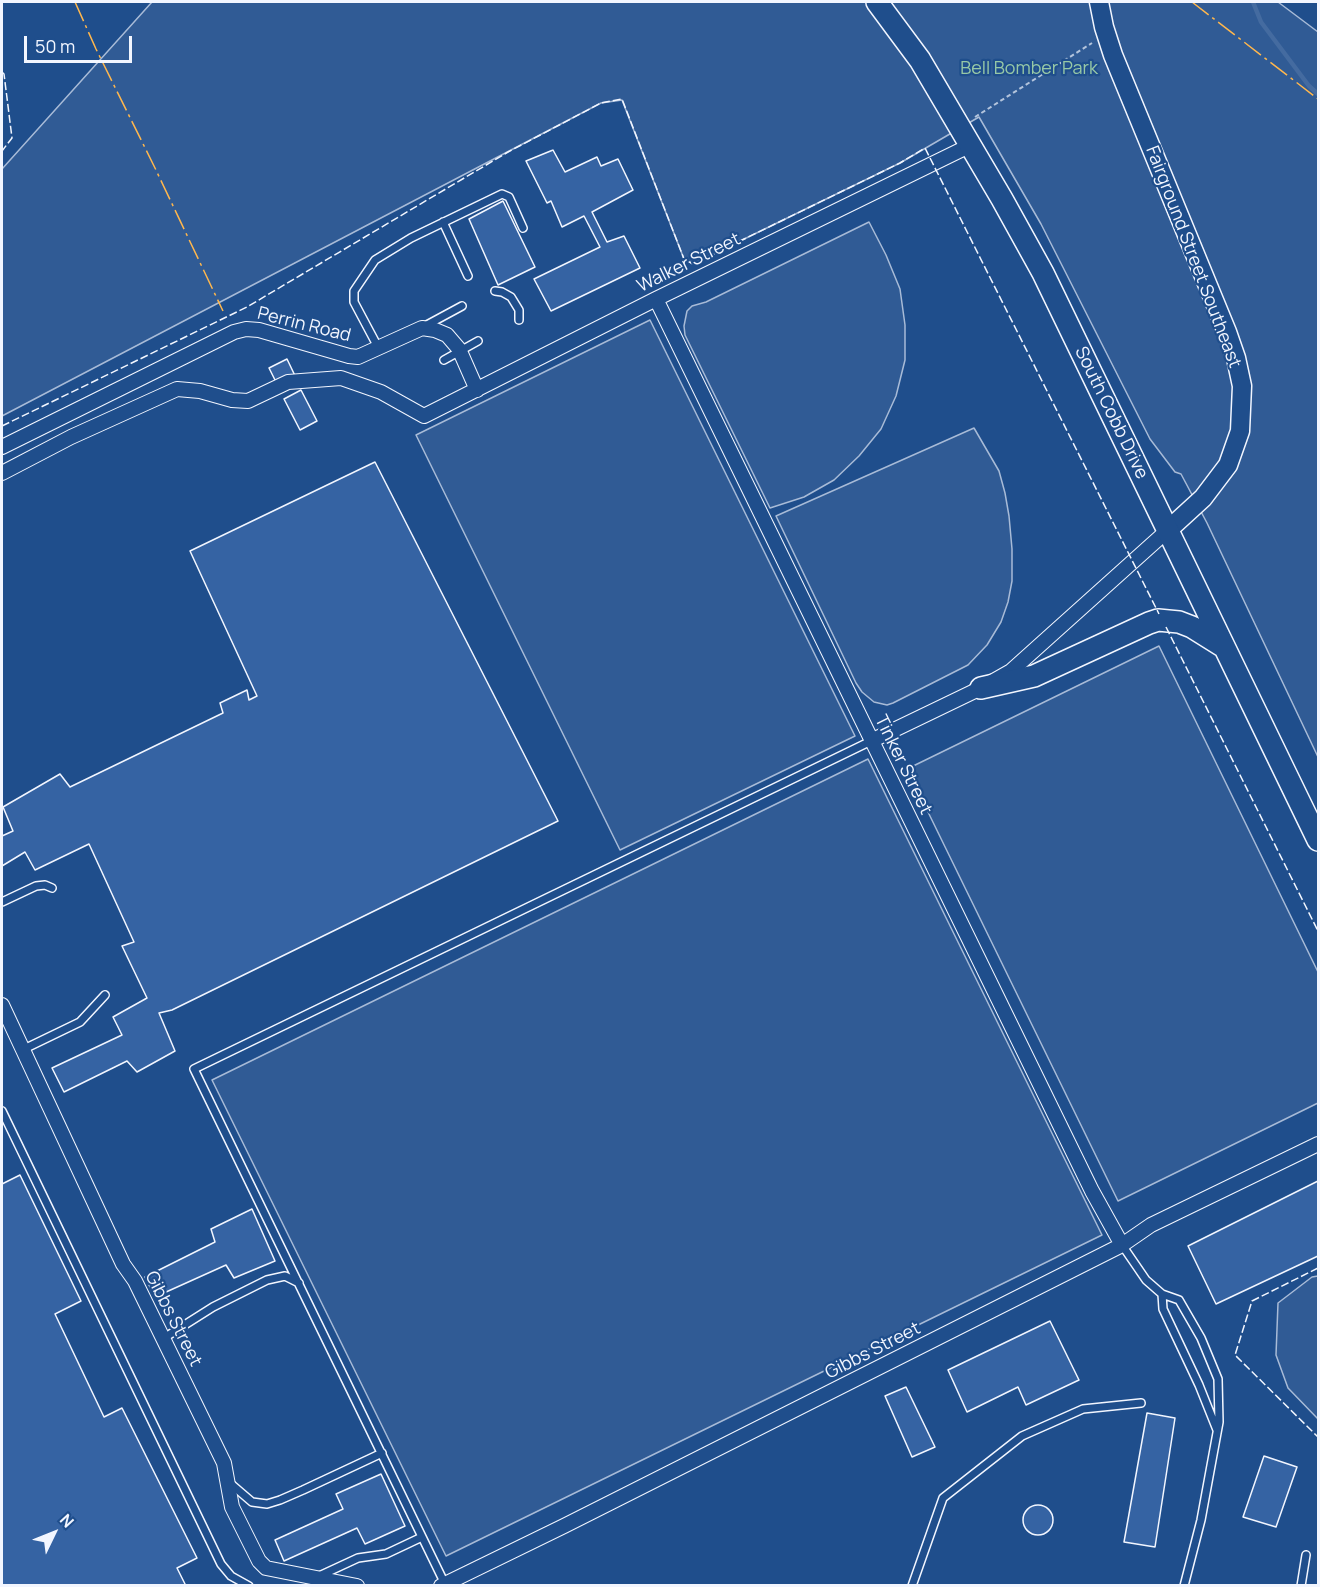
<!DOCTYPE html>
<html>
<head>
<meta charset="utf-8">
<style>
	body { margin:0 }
	#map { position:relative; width:1320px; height:1587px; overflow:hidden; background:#1f4e8c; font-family:Manrope,sans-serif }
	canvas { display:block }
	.frame { position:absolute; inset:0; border:3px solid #f2f6ff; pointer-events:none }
	.north { position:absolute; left:24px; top:1503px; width:60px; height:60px; -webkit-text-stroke:4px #1f4e8c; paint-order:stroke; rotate:47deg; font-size:16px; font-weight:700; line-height:24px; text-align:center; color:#f2f6ff }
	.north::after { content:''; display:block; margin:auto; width:21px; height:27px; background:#f2f6ff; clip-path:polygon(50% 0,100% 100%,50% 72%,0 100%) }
	.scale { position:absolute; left:24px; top:36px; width:108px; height:27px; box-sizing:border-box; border:3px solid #f2f6ff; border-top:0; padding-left:8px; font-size:18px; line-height:21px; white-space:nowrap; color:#f2f6ff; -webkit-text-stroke:4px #1f4e8c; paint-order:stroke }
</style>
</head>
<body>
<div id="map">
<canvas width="1320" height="1587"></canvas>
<div class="frame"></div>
<div class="north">N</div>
<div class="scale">50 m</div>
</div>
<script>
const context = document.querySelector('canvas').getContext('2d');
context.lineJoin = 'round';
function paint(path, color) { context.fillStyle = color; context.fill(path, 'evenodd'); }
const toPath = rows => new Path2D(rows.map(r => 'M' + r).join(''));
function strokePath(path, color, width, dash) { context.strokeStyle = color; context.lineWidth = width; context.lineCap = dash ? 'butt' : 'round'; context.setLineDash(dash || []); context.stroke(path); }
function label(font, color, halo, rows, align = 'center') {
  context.font = font + ' Manrope,sans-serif'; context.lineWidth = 4.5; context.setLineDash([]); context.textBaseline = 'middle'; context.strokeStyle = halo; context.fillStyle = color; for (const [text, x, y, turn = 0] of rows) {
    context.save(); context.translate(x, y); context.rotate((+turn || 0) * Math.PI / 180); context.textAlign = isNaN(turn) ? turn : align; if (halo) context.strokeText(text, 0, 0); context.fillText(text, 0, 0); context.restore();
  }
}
const built = toPath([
	[152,2,1278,2,1318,32,1318,757,1207,523,1181,474,1175,472,1150,439,1041,224,979,117,900,163,693,264,684,259,622,100,601,103,2,416,2,169,152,2],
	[869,222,886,255,900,289,905,325,905,360,896,396,881,429,859,456,834,480,804,497,770,508,685,335,684,326,687,311,692,306,706,302,869,222],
	[650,320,855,736,620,850,416,435,650,320],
	[974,428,999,471,1005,493,1009,516,1012,549,1012,581,1008,602,1001,622,987,645,968,665,893,703,887,705,874,702,862,692,856,683,776,516,974,428],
	[1159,646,1318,972,1318,1103,1118,1201,907,769,1159,646],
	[868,759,1102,1235,446,1556,212,1080,868,759],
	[1318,1276,1318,1419,1288,1388,1276,1355,1278,1303,1312,1277,1318,1276]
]);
paint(built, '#305b95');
strokePath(built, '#a8bbd7', 1.5);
strokePath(toPath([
	[1253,2,1261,22,1309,86,1318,94]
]), '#446ba0', 4.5);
const building = toPath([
	[553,150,565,172,597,157,601,166,618,159,633,190,592,212,607,242,624,236,640,268,551,311,534,279,600,247,584,216,562,227,551,201,547,203,526,161,553,150],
	[503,201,535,267,498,285,469,219,503,201],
	[287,359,298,382,280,390,269,368,287,359],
	[301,390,317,421,300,430,284,399,301,390],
	[375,462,558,821,172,1010,159,1013,175,1051,137,1072,127,1061,64,1092,52,1068,122,1035,113,1017,147,998,122,946,134,942,89,844,35,870,25,852,2,866,2,836,13,831,3,807,60,774,70,787,223,713,220,703,247,690,249,700,257,696,190,551,375,462],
	[20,1175,81,1301,55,1314,104,1417,122,1408,197,1558,177,1568,186,1586,2,1586,2,1184,20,1175],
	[1318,1181,1318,1256,1216,1304,1188,1246,1318,1181],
	[252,1209,275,1261,234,1278,226,1265,155,1297,145,1277,215,1242,211,1229,252,1209],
	[1050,1321,1079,1380,1026,1405,1018,1387,967,1412,948,1370,1050,1321],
	[906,1387,935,1447,912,1457,885,1396,906,1387],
	[1147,1413,1175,1418,1155,1547,1124,1542,1147,1413],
	[1264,1456,1297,1467,1276,1527,1243,1517,1264,1456],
	[381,1474,405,1526,365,1544,357,1528,284,1561,275,1540,343,1509,336,1494,381,1474],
	'1023 1520a15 15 0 1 1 30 0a15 15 0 1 1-30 0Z'
]);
paint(building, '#3563a3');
strokePath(building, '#f2f6ff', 1.5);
const lane = toPath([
	[443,222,468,276],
	[495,291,502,292,511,297,519,310,519,320],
	[425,326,462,306],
	[379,349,354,302,354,291,375,260,411,238,502,194,509,197,523,228],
	[444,360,478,341],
	[2,902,36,886,45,885,52,888],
	[22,1050,80,1022,105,995],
	[2,1111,221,1564,231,1576,249,1586],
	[1122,1245,1146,1280,1162,1294,1179,1300,1201,1338,1218,1379,1219,1422,1201,1520,1184,1586],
	[1162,1294,1163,1309,1199,1385,1217,1430],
	[164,1338,213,1307,267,1280,285,1276,299,1283],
	[231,1484,252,1502,267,1504,280,1500,303,1490,382,1453],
	[317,1577,358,1558,386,1554,422,1537],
	[445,1584,194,1069,871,741],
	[912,1586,943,1498,1022,1436,1083,1409,1141,1403],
	[1301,1586,1306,1555]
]);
const street = toPath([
	[656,299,1092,1191,1122,1245],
	[2,447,234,332,246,329,259,330,349,356,358,357,422,328,435,330,447,335,459,349,477,390],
	[2,473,71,437,177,389,200,391,232,400,248,401,288,382,341,378,381,392,424,416,656,299,971,145],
	[871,741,981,688,1011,671,1168,530],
	[2,1005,123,1264,135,1281,224,1463,232,1507,259,1561,266,1568,357,1586],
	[441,1586,564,1526,1122,1245,1151,1225,1318,1144]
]);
const secondary = toPath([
	[1099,2,1104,27,1113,55,1227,332,1236,358,1242,386,1240,431,1228,465,1203,498,1168,530]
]);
const primary = toPath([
	[877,2,920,60,1002,199,1043,273,1318,840],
	[981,688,1034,676,1149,623,1158,620,1179,622,1192,627,1224,647]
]);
strokePath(lane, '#f2f6ff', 10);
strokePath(street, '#f2f6ff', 16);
strokePath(secondary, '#f2f6ff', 21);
strokePath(primary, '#f2f6ff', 24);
strokePath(toPath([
	[975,117,1092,43]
]), '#b3c4dc', 2, [4.5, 3]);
strokePath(lane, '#1f4e8c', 7);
strokePath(street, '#1f4e8c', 14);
strokePath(secondary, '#1f4e8c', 18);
strokePath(primary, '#1f4e8c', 21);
strokePath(toPath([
	[2,72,4,74,12,138,2,151],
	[2,426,247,307,508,152,601,103,622,99,684,259,693,264,900,163,925,148,1159,614],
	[1166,627,1318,931],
	[1318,1268,1252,1301,1235,1355,1318,1437]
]), '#f2f6ff', 1.5, [8, 3]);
strokePath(toPath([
	[75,2,96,49,155,168,223,311],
	[1192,2,1318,99]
]), '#ffb74d', 1.5, [21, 4.5, 3, 4.5]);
label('18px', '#97c8a6', '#1f4e8c', [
	["Bell Bomber Park",1029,69]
]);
label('18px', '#f2f6ff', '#1f4e8c', [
	["Fairground Street Southeast",1193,257,69],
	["Walker Street",689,263,-26],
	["Perrin Road",304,325,14],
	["South Cobb Drive",1111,413,64],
	["Tinker Street",903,765,64],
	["Gibbs Street",173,1319,63],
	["Gibbs Street",873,1351,-27]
]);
</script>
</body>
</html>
